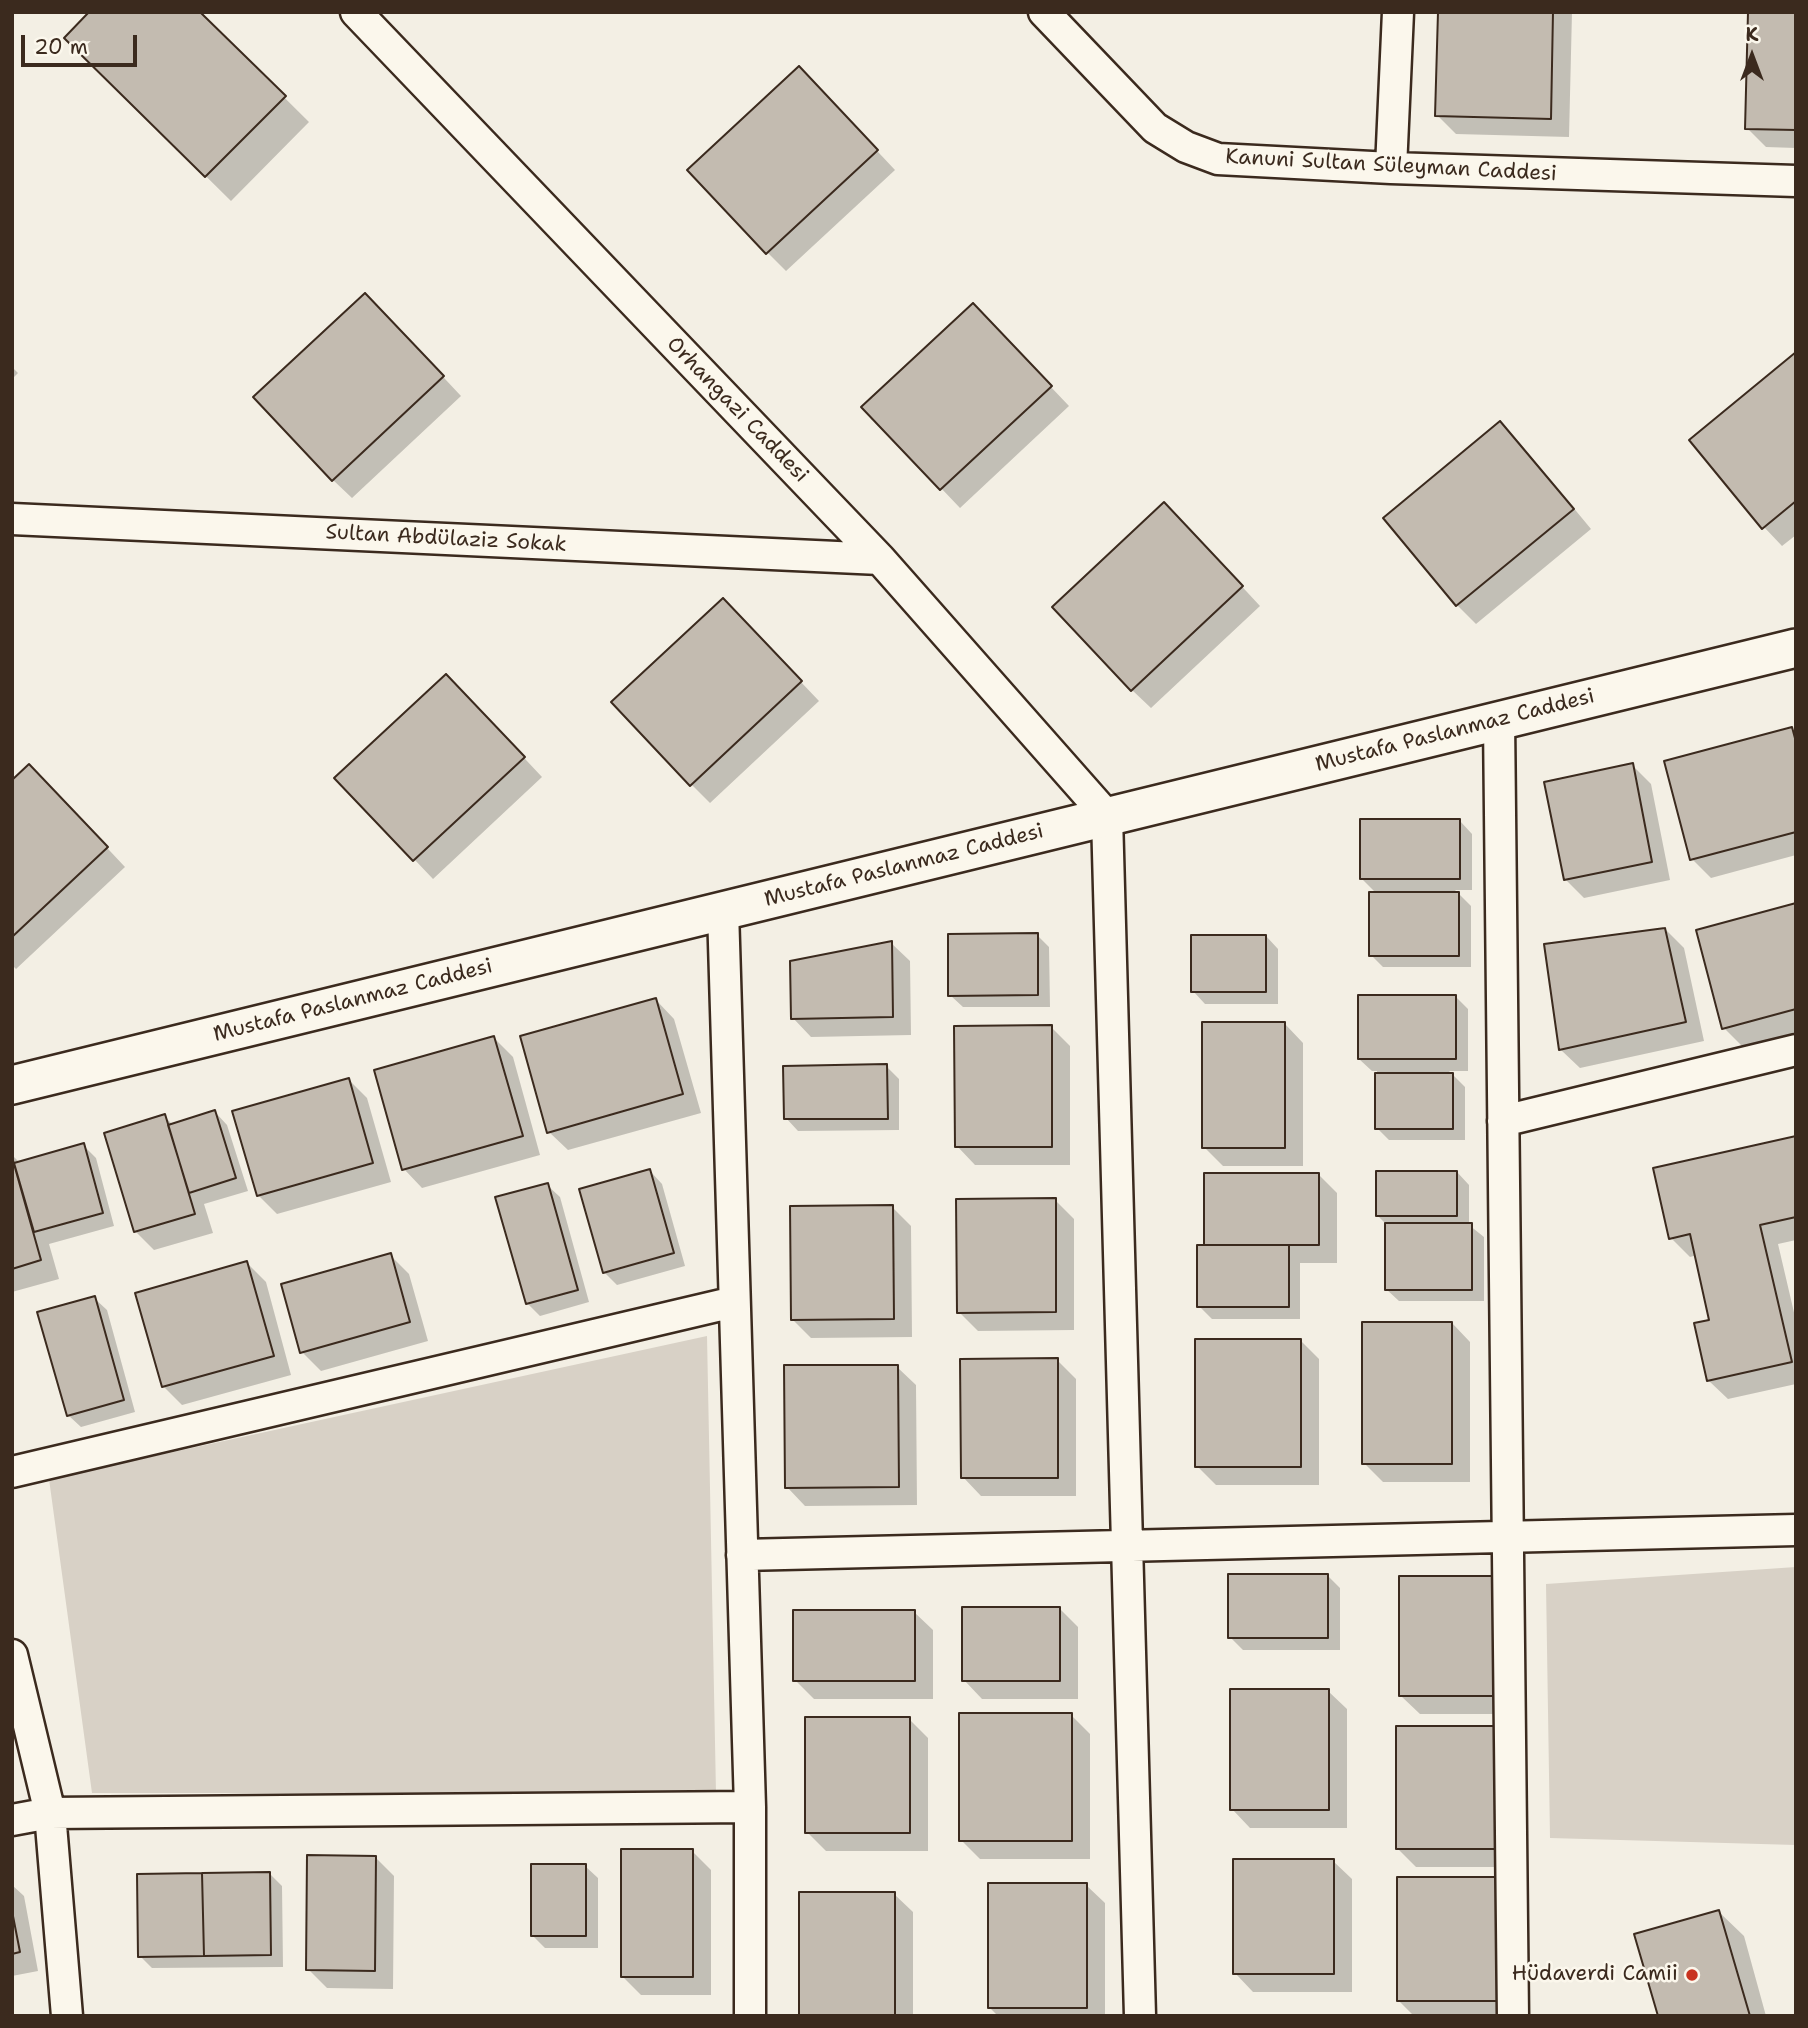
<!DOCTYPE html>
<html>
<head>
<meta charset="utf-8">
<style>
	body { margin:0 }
	#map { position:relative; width:1808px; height:2028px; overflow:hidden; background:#f3efe4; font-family:"Shantell Sans",sans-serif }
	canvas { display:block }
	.frame { position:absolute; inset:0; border:14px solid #3b2a1e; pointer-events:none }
	.north { position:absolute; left:1717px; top:21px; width:70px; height:70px; -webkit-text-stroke:5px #fbf7ec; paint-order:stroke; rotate:0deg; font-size:19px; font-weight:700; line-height:28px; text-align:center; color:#3b2a1e }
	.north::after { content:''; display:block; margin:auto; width:24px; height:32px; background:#3b2a1e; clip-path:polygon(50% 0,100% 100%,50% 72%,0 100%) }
	.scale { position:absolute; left:21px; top:35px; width:116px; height:32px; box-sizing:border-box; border:4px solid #3b2a1e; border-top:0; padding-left:9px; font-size:21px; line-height:24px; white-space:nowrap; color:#3b2a1e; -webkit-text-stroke:5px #fbf7ec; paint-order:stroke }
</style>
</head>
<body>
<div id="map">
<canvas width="1808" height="2028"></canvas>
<div class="frame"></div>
<div class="north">K</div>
<div class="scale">20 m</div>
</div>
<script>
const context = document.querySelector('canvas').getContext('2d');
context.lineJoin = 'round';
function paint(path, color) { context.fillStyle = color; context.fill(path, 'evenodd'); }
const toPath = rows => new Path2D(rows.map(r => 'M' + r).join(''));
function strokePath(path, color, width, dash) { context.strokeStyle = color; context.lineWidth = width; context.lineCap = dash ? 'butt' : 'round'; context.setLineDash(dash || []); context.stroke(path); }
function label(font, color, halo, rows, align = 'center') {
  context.font = font + ' "Shantell Sans",sans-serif'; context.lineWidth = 5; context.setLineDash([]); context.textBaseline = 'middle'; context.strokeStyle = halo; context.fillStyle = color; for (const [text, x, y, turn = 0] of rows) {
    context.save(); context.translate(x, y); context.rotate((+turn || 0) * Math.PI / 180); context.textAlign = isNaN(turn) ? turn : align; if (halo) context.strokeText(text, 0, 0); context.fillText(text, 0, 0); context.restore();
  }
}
paint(toPath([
	[707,1336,716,1793,92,1793,49,1479],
	[1796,1567,1796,1845,1550,1838,1546,1584]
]), '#d8d1c6');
paint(toPath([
	[198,12,309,122,231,201,66,38],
	[1440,12,1572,12,1569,137,1456,134,1437,115],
	[1796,12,1796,148,1766,147,1747,128],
	[817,87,895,170,786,271,767,252],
	[384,314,461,396,352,498,333,480],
	[991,324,1069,406,960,508,864,407],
	[1796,354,1796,535,1782,546,1764,527],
	[12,367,18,373,12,379],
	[1500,423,1519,442,1591,529,1476,624,1457,605],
	[1183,523,1260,606,1151,708,1132,690],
	[741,619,819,701,710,803,691,784],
	[465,695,542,777,433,879,337,778],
	[1791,729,1796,734,1796,855,1711,878,1692,859],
	[1632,765,1651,784,1670,880,1584,898,1565,879],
	[12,782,48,785,125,867,16,969,12,965],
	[1460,821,1472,834,1472,890,1455,890,1471,906,1471,967,1383,967,1371,955,1377,894,1361,878],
	[1796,905,1796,1033,1743,1047,1724,1028],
	[1665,929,1684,948,1704,1041,1580,1068,1561,1050,1546,945],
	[1037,935,1049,947,1050,1007,963,1007,950,995],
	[1266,936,1278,949,1278,1004,1205,1004,1193,991],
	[891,943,910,961,911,1035,811,1037,793,1018],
	[1456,997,1468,1009,1468,1071,1449,1071,1465,1087,1465,1140,1389,1140,1377,1128,1377,1071,1372,1071,1359,1059],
	[656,1000,674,1019,701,1113,568,1150,549,1132],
	[1285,1024,1303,1043,1303,1166,1223,1166,1204,1147],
	[1051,1027,1070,1046,1070,1165,975,1165,957,1146],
	[494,1038,513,1057,540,1155,422,1188,404,1169],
	[886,1066,899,1079,899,1130,798,1131,786,1118],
	[349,1080,367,1098,391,1182,277,1214,258,1195],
	[215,1112,227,1125,248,1191,204,1204,213,1233,154,1250,136,1232,106,1134,164,1116,173,1125],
	[1796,1138,1796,1240,1778,1244,1796,1321,1796,1384,1728,1399,1709,1381,1711,1321,1697,1255,1690,1257,1671,1238],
	[83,1145,96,1158,114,1226,49,1244,59,1279,12,1292,12,1155,20,1163],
	[650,1171,662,1184,685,1266,617,1285,604,1272],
	[1457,1172,1469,1185,1469,1225,1484,1237,1484,1301,1399,1301,1386,1289,1386,1224,1377,1215],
	[1318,1174,1337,1193,1337,1263,1300,1263,1300,1319,1212,1319,1199,1306,1206,1246],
	[547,1185,560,1197,589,1302,540,1316,527,1303],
	[1055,1200,1074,1219,1074,1330,978,1331,959,1312],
	[892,1207,911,1226,912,1337,811,1338,793,1320],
	[390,1255,409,1274,428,1341,321,1371,302,1352,283,1285],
	[247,1263,266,1282,291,1375,182,1405,163,1386],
	[94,1298,107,1310,135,1412,81,1427,68,1415],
	[1452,1323,1470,1342,1470,1482,1383,1482,1364,1463],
	[1300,1340,1319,1359,1319,1485,1216,1485,1197,1466],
	[1057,1360,1076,1379,1076,1496,981,1496,963,1477],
	[897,1367,916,1385,917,1505,805,1506,787,1487],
	[1327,1575,1340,1588,1340,1650,1243,1650,1230,1637],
	[1401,1577,1515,1714,1420,1714,1401,1696],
	[1059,1608,1078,1627,1078,1699,982,1699,964,1680],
	[914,1612,933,1630,933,1699,814,1699,795,1680],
	[1328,1691,1347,1709,1347,1828,1250,1828,1232,1809],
	[1071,1715,1090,1734,1090,1859,980,1859,961,1840],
	[909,1719,928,1738,928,1851,826,1851,807,1832],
	[1397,1728,1517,1867,1416,1867,1397,1848],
	[692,1851,711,1870,711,1995,641,1995,622,1976],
	[375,1857,394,1876,393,1989,327,1988,308,1969],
	[1333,1861,1352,1879,1352,1992,1253,1992,1235,1973],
	[585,1866,598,1878,598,1948,545,1948,533,1936],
	[270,1874,282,1886,283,1967,152,1968,140,1956],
	[1500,1879,1518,2016,1414,2016,1399,2001],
	[12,1885,24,1896,38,1971,12,1976],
	[1086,1885,1105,1903,1105,2016,998,2016,990,2008],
	[894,1894,913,1912,913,2016,801,2016],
	[1719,1912,1744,1936,1766,2016,1660,2016]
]), '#0003');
const building = toPath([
	[89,12,200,12,286,96,205,177,64,38,89,12],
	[1438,12,1553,12,1551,119,1435,116,1438,12],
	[1748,12,1796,12,1796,130,1745,129,1748,12],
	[799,66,878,150,766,254,687,170,799,66],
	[365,293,444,376,332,481,253,397,365,293],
	[973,303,1052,386,940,490,861,407,973,303],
	[1796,352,1796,501,1762,529,1689,440,1796,352],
	[1500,421,1574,509,1456,606,1383,518,1500,421],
	[1164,502,1243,586,1131,691,1052,607,1164,502],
	[723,598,802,681,690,786,611,702,723,598],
	[446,674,525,757,413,861,334,778,446,674],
	[1792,727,1796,742,1796,832,1690,860,1664,761,1792,727],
	[1633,763,1652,862,1564,880,1544,782,1633,763],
	[29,764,108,847,12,937,12,780,29,764],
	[1360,819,1460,819,1460,879,1360,879,1360,819],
	[1369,892,1459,892,1459,956,1369,956,1369,892],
	[1796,903,1796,1009,1722,1029,1696,930,1796,903],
	[1665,928,1686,1022,1559,1050,1544,944,1665,928],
	[1038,933,1038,995,948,996,948,934,1038,933],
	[1191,935,1266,935,1266,992,1191,992,1191,935],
	[892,941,893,1017,791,1019,790,961,892,941],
	[1358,995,1456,995,1456,1059,1358,1059,1358,995],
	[656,998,683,1094,547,1133,520,1036,656,998],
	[1202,1022,1285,1022,1285,1148,1202,1148,1202,1022],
	[1052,1025,1052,1147,955,1147,954,1026,1052,1025],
	[494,1036,523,1136,402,1170,374,1070,494,1036],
	[887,1064,888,1119,784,1119,783,1066,887,1064],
	[1375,1073,1453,1073,1453,1129,1375,1129,1375,1073],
	[349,1078,373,1163,257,1196,232,1111,349,1078],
	[215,1110,236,1178,189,1193,168,1125,215,1110],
	[165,1114,195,1214,134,1232,104,1133,165,1114],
	[1796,1136,1796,1217,1760,1225,1792,1362,1707,1381,1694,1323,1709,1320,1690,1234,1669,1239,1653,1168,1796,1136],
	[84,1143,103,1213,34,1232,14,1163,84,1143],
	[12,1157,41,1260,12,1269,12,1157],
	[650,1169,674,1253,603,1273,579,1189,650,1169],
	[1376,1171,1457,1171,1457,1216,1376,1216,1376,1171],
	[1204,1173,1319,1173,1319,1245,1204,1245,1204,1173],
	[548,1183,578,1290,526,1304,495,1197,548,1183],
	[1056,1198,1056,1312,957,1313,956,1199,1056,1198],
	[893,1205,894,1319,791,1320,790,1206,893,1205],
	[1385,1223,1472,1223,1472,1290,1385,1290,1385,1223],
	[1197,1245,1289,1245,1289,1307,1197,1307,1197,1245],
	[391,1253,410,1322,300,1353,281,1284,391,1253],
	[247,1261,274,1356,162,1387,135,1293,247,1261],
	[95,1296,124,1400,67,1416,37,1312,95,1296],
	[1362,1322,1452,1322,1452,1464,1362,1464,1362,1322],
	[1195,1339,1301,1339,1301,1467,1195,1467,1195,1339],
	[1058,1358,1058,1478,961,1478,960,1359,1058,1358],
	[784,1365,898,1365,899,1487,785,1488,784,1365],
	[1228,1574,1328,1574,1328,1638,1228,1638,1228,1574],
	[1399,1576,1497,1576,1497,1696,1399,1696,1399,1576],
	[962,1607,1060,1607,1060,1681,962,1681,962,1607],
	[793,1610,915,1610,915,1681,793,1681,793,1610],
	[1230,1689,1329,1689,1329,1810,1230,1810,1230,1689],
	[959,1713,1072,1713,1072,1841,959,1841,959,1713],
	[805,1717,910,1717,910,1833,805,1833,805,1717],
	[1396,1726,1499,1726,1499,1849,1396,1849,1396,1726],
	[621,1849,693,1849,693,1977,621,1977,621,1849],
	[307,1855,376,1856,375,1971,306,1970,307,1855],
	[1233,1859,1334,1859,1334,1974,1233,1974,1233,1859],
	[531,1864,586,1864,586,1936,531,1936,531,1864],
	[270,1872,271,1955,204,1956,202,1873,270,1872],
	[202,1873,204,1956,138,1957,137,1874,202,1873],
	[1397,1877,1500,1877,1500,2001,1397,2001,1397,1877],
	[988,1883,1087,1883,1087,2008,988,2008,988,1883],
	[799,1892,895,1892,895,2016,799,2016,799,1892],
	[1719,1910,1750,2016,1658,2016,1634,1934,1719,1910],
	[12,1911,20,1952,12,1954,12,1911]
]);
paint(building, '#c3bbb0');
strokePath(building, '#3b2a1e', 2);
const minor = toPath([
	[356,12,880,559,1107,816,1140,2016],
	[1044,12,1155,128,1186,147,1218,159,1391,168,1796,181],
	[1391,168,1398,12],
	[12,519,880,559],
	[1499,720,1513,2016],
	[723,910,750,1807,750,2016],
	[1503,1121,1796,1050],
	[12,1472,734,1302],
	[742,1555,1796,1530],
	[12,1655,50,1813,67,2016],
	[12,1820,50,1813,750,1807]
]);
const tertiary = toPath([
	[12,1085,1796,648]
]);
strokePath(minor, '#3b2a1e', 35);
strokePath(tertiary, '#3b2a1e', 42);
strokePath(minor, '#fbf7ec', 30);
strokePath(tertiary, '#fbf7ec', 37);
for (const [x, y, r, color] of [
	[1692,1975,7,"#c8321e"]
]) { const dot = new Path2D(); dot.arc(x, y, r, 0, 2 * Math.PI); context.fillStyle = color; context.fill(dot); strokePath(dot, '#fbf7ec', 2.5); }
label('21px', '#3b2a1e', '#fbf7ec', [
	["Kanuni Sultan Süleyman Caddesi",1391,166,3],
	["Orhangazi Caddesi",737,410,46],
	["Sultan Abdülaziz Sokak",446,539,3],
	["Mustafa Paslanmaz Caddesi",1455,731,-14],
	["Mustafa Paslanmaz Caddesi",904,866,-14],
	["Mustafa Paslanmaz Caddesi",353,1001,-14]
]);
label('21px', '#3b2a1e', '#fbf7ec', [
	["Hüdaverdi Camii",1678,1975]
], 'right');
</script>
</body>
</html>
